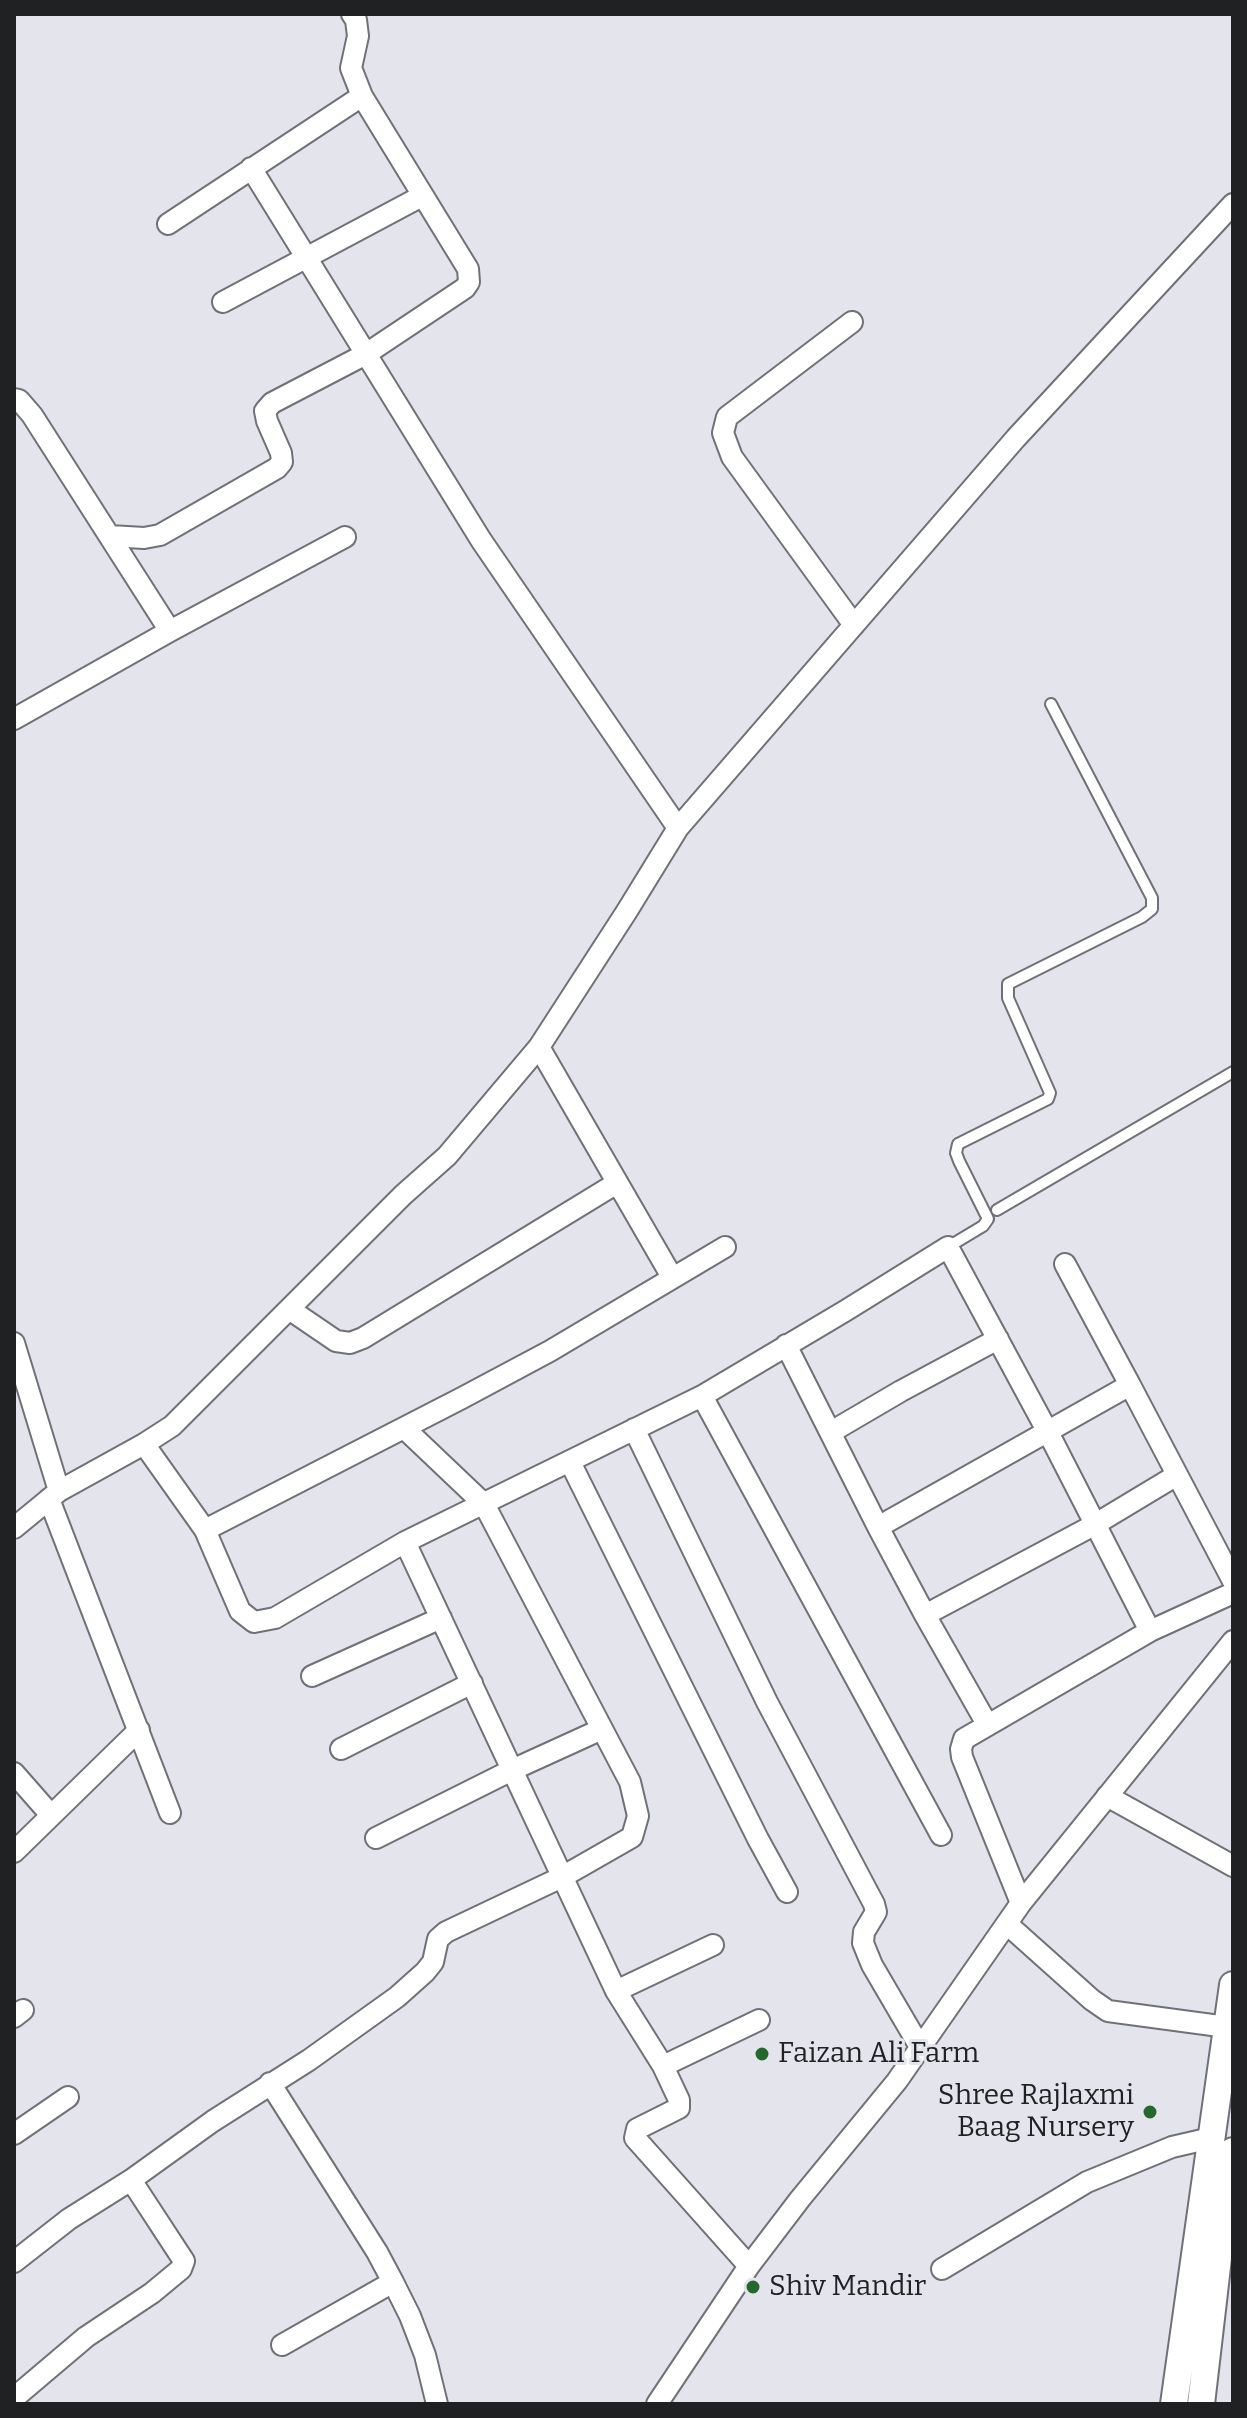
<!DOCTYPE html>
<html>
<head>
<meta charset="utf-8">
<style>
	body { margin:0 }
	#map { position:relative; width:1247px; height:2418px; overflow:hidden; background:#e4e4ec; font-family:Bitter,serif }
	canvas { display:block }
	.frame { position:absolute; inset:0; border:16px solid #202123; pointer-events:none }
</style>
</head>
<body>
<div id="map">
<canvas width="1247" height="2418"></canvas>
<div class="frame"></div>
</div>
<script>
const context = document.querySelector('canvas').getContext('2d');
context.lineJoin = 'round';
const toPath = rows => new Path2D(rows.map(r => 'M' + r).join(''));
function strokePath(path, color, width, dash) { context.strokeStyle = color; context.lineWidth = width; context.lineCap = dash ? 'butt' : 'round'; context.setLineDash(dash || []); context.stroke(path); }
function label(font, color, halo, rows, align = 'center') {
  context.font = font + ' Bitter,serif'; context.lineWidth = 6; context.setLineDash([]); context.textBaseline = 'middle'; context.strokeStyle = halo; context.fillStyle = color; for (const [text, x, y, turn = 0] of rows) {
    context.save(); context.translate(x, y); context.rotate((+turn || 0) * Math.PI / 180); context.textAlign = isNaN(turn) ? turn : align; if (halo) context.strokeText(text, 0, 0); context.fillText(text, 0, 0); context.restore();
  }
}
const service = toPath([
	[997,1210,1233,1072],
	[948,1247,983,1226,988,1219,959,1161,956,1153,958,1144,1048,1099,1050,1093,1008,998,1008,984,1142,917,1152,909,1152,898,1051,704]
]);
const minor = toPath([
	[251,168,481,540,678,828],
	[168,224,362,96],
	[223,302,422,196],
	[852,322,727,417,723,433,732,457,854,625],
	[14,399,19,400,32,415,170,631],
	[110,536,144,538,160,535,277,468,282,462,281,453,267,421,265,411,272,403,366,354,465,288,469,282,468,269,362,96,351,68,358,36,356,20,352,14],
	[14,719,170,631,345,537],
	[539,1047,672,1277],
	[289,1309,336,1341,350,1343,363,1338,617,1183],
	[14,1343,59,1491],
	[786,1345,878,1527,925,1615,987,1724],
	[1130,1385,1233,1581],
	[702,1396,941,1835],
	[634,1429,767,1702,874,1904,876,1912,864,1932,863,1943,872,1965,920,2047],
	[831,1432,901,1391,998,1339],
	[144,1444,205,1530,462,1398,550,1351,725,1247],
	[570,1462,758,1839,787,1892],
	[49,1499,170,1813],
	[878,1527,1130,1385,1065,1264],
	[14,1528,59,1491,144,1444,172,1426,403,1195,447,1156,539,1047,627,911,678,828,1016,438,1233,204],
	[205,1530,240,1611,254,1622,275,1618,405,1542,702,1396,845,1311,948,1247,1051,1438,1150,1631],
	[405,1542,616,1991,663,2066,679,2100,679,2108,637,2129,635,2138,749,2266],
	[925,1615,1094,1525,1177,1475],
	[312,1676,441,1618],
	[341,1749,472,1683],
	[14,1773,50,1814],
	[1107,1796,1233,1866],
	[376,1838,512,1770,602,1729],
	[14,1852,139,1730],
	[1021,1903,962,1757,961,1749,964,1739,1150,1631,1233,1593],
	[1007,1924,1092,2000,1108,2011,1227,2027],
	[616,1991,713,1945],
	[14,2017,23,2010],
	[663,2066,759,2020],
	[270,2083,377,2252,393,2282,410,2316,425,2355,437,2404],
	[14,2134,68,2097],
	[14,2262,69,2219,131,2180,213,2121,309,2060,397,1997,425,1972,433,1962,438,1939,446,1932,562,1877,632,1837,638,1816,630,1782,484,1504,404,1428],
	[942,2269,1087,2182,1172,2147,1211,2138],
	[282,2345,393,2282],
	[14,2398,86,2337,152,2293,181,2269,184,2261,182,2258,131,2180],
	[657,2404,749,2266,800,2199,897,2081,1021,1903,1233,1641]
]);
const tertiary = toPath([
	[1174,2404,1233,1985],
	[1201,2404,1218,2258,1233,2151]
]);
strokePath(service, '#707178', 14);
strokePath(minor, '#707178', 24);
strokePath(tertiary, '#707178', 30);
strokePath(service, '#fff', 10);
strokePath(minor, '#fff', 20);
strokePath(tertiary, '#fff', 26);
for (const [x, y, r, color] of [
	[762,2054,8,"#27662f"],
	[1150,2112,8,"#27662f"],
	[753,2287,8,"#27662f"]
]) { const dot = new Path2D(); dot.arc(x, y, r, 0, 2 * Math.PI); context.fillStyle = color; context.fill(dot); strokePath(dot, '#e4e4ec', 3); }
label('28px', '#202123', '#e4e4ec', [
	["Faizan Ali Farm",778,2054],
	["Shree Rajlaxmi",1134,2096,"right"],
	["Baag Nursery",1134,2128,"right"],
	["Shiv Mandir",769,2287]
], 'left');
</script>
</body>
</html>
